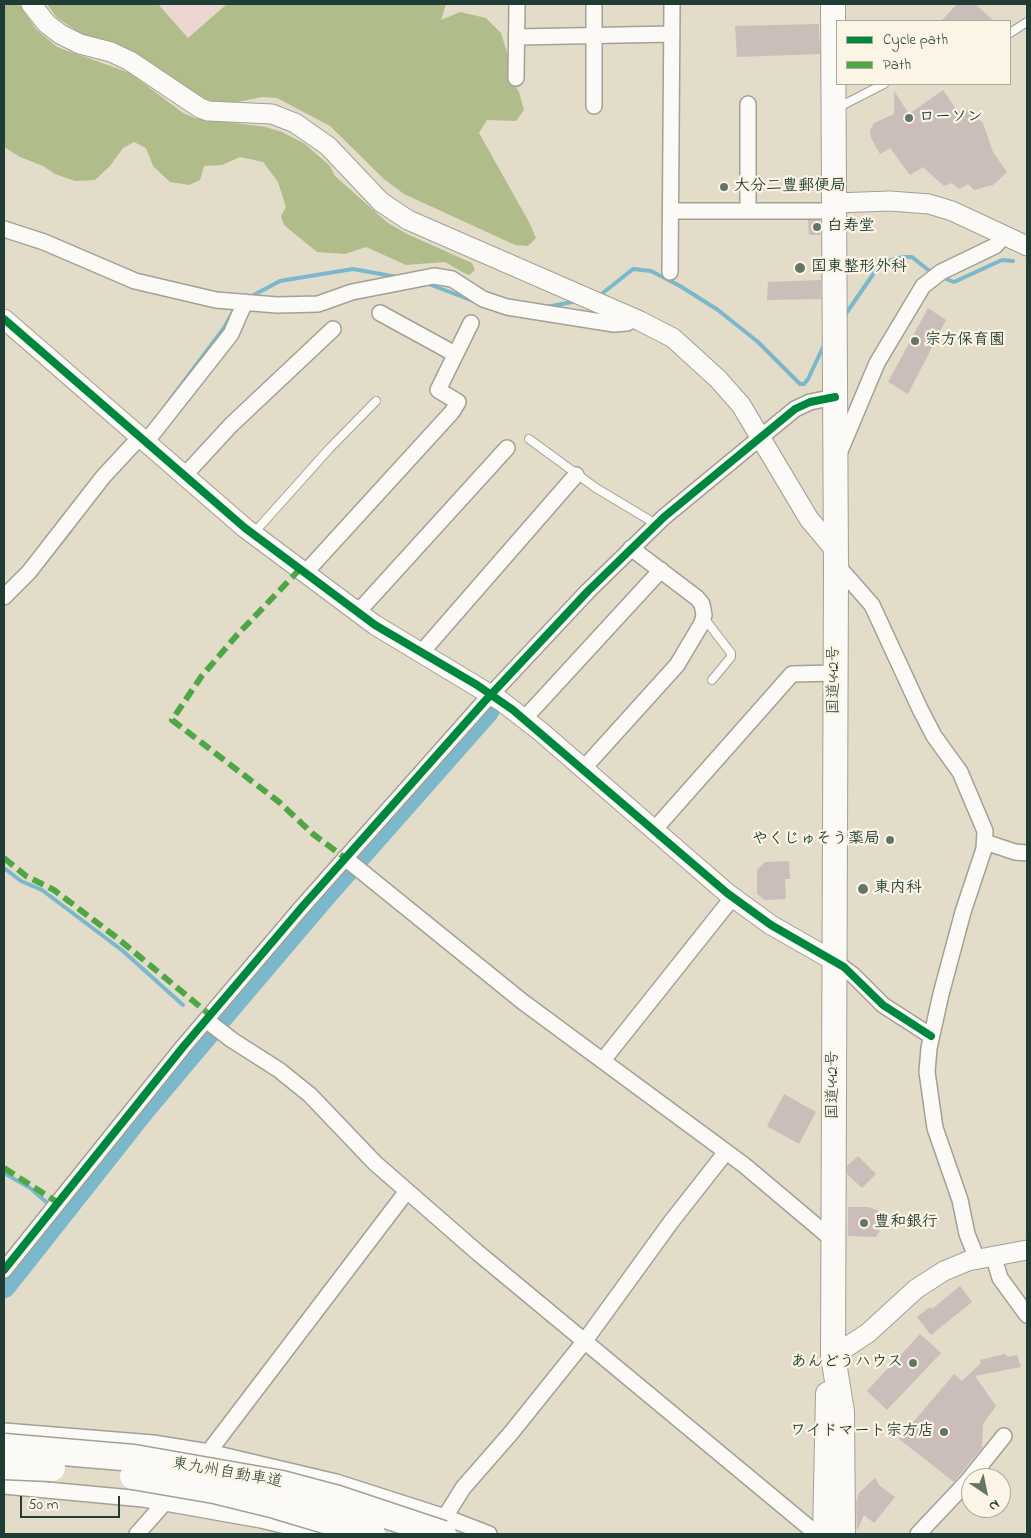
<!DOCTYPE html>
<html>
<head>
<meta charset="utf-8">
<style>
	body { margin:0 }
	#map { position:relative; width:1031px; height:1538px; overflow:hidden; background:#e3dcc9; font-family:"Indie Flower",sans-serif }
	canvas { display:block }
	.frame { position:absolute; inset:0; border:5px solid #1f3d34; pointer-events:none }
	.legend { position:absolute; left:836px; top:20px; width:175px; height:65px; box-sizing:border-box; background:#fcf5e5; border:1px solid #a4ab9e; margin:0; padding:6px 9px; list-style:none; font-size:15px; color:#1f3d34 }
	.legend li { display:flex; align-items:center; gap:10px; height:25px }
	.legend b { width:25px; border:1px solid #a4ab9e }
	.north { position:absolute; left:961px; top:1468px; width:50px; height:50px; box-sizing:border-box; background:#fcf5e5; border:1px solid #a4ab9e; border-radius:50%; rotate:146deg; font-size:14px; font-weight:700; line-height:20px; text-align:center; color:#1f3d34 }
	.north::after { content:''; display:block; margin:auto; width:18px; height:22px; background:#647568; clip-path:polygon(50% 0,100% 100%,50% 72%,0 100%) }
	.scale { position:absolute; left:20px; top:1496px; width:100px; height:22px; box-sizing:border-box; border:2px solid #1f3d34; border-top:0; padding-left:6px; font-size:15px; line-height:18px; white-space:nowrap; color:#1f3d34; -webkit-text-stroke:4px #fcf5e5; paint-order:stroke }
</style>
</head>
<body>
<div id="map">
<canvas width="1031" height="1538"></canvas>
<div class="frame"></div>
<ul class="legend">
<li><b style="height:6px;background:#00873e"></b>Cycle path</li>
<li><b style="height:6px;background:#4fa644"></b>Path</li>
</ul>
<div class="north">N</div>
<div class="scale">50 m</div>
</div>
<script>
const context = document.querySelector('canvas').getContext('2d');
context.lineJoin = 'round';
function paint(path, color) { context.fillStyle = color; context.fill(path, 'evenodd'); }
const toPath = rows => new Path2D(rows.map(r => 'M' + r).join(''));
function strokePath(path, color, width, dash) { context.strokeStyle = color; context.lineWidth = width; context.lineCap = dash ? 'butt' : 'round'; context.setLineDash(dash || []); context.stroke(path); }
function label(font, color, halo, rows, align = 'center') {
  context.font = font + ' "Indie Flower","Klee One",sans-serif'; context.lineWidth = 4.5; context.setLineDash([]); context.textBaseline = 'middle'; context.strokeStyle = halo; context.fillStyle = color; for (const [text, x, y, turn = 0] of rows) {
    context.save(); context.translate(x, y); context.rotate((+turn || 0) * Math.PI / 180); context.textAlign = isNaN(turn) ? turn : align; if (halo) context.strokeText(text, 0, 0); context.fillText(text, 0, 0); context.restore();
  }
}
paint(toPath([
	[160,4,224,4,188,36]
]), '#edd5d2');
paint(toPath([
	[4,4,19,4,36,29,57,47,130,73,183,113,195,118,266,127,282,132,305,144,330,166,335,176,388,223,407,234,472,263,475,270,469,275,464,273,445,262,406,265,366,247,345,254,317,252,284,225,281,216,286,207,278,182,263,162,240,157,222,165,204,166,200,180,189,185,170,182,153,166,146,148,134,142,123,148,110,166,95,180,75,181,55,174,43,166,20,157,4,147],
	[47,4,158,4,188,38,227,4,446,4,441,20,460,12,486,18,501,33,509,59,507,72,519,92,524,110,516,121,487,120,479,133,529,222,536,238,528,246,515,245,404,194,384,179,330,126,277,98,262,97,227,104,203,106,159,73,148,61,83,39,77,31,57,18]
]), '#b0bd8a');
strokePath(toPath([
	[941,277,954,282,1002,260,1013,261],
	[426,283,476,302],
	[599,296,633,269,651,271,680,286,718,310,758,342,800,384,804,384,808,379,825,343],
	[248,298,280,281,353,269,397,277],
	[547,307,577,301],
	[845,315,876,270,887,261,904,257,912,257,932,273],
	[164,408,224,328,234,310],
	[50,556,71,530],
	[4,868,21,881,42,890,123,951,183,1005],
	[4,1173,30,1188,51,1206]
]), '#7bb8cb', 4);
strokePath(toPath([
	[4,1286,143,1110,217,1022,324,896,488,710]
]), '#7bb8cb', 24);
paint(toPath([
	[957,4,975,4,994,21,941,21],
	[819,24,820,54,737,57,735,26],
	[943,90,958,112,965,108,983,123,993,152,1007,172,993,185,974,190,968,184,959,189,952,183,944,186,923,167,910,175,890,148,880,154,871,138,870,130,874,123,894,114,894,91,909,114],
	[808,220,820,220,820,235,809,235],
	[821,280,821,299,767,300,768,282],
	[928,308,946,320,908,394,888,382],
	[789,861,790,879,785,879,786,899,765,900,757,894,757,870,765,862],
	[784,1094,816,1112,799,1144,767,1126],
	[858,1156,876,1174,862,1188,847,1174,847,1166],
	[848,1207,868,1207,879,1211,880,1230,876,1237,848,1236],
	[960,1286,972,1302,931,1335,917,1317,930,1307,932,1309],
	[920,1334,941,1353,887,1410,867,1391],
	[1005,1354,1008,1357,1017,1355,1021,1367,975,1376,996,1406,983,1424,982,1448,954,1482,899,1439,954,1374,962,1381,981,1363,980,1360],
	[875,1478,880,1486,895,1497,874,1523,864,1515,857,1531,856,1503,859,1493]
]), '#cabdba');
const service = toPath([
	[1010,33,1027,22],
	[837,108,884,84],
	[529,439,596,488,656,524],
	[253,534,329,449,376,401],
	[704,618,731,653,731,657,712,680]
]);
const minor = toPath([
	[518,37,672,34],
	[516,78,517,4],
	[748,104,748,211],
	[594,106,594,4],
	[671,211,835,211],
	[4,229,44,242,135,281,216,300,277,305,318,304,352,292,434,276,452,279,483,299,507,307,614,324,627,323,630,316],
	[670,272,672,4],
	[380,313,455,354],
	[146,442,231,334,245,302],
	[840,451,877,363,923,286,941,272,995,246,1005,235],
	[184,476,231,425,333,329],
	[835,563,872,605,920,709,934,736,960,772,985,831,984,849,963,912,941,994,929,1048,927,1072,935,1128,960,1200,967,1234,977,1259],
	[305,573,452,412,458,402,438,390,471,323],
	[4,597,29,572,103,477,140,437],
	[357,613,507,448],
	[421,653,576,475],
	[524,719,661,570],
	[583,769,677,665,702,623,704,615,702,604,697,598,631,548],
	[654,830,792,674,835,673],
	[985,842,1015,852,1027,853],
	[345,858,523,1002,744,1165,833,1240],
	[834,961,853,975,883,1005,931,1036],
	[206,1020,232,1040,279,1070,310,1095,375,1163,477,1252,812,1530,822,1534],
	[604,1059,733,897],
	[993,1255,1000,1278,1027,1315],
	[4,1270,183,1047,302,907,484,702,588,591,664,517,795,409,810,402,835,397],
	[4,1431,153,1443,209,1452,336,1482,445,1517,489,1534],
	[204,1458,407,1191],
	[4,1486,143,1499,261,1520,319,1534],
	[445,1517,463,1488,511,1433,584,1342,671,1222,726,1152],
	[137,1534,184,1481],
	[918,1534,967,1482,1004,1436]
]);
const tertiary = toPath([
	[31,4,47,24,60,34,80,44,111,52,130,61,200,108,208,111,272,114,295,123,328,146,381,202,408,220,640,321,673,338,718,379,741,405,809,519,835,550],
	[835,203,890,201,929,204,952,211,1027,246],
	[4,319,245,528,375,625,501,701,540,731,727,893,771,925,834,961],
	[833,1356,868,1333,916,1289,944,1271,968,1261,1027,1250]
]);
const trunk = toPath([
	[833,4,836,570,833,1356,842,1412,843,1534],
	[825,1534,828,1394]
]);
strokePath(service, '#a1a195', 10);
strokePath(minor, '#a1a195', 18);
strokePath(tertiary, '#a1a195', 21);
strokePath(trunk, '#a1a195', 26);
strokePath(service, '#fbfaf7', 8);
strokePath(minor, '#fbfaf7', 15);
strokePath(tertiary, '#fbfaf7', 19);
strokePath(trunk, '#fbfaf7', 24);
const motorwayBridge = toPath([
	[4,1447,134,1458,282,1484,338,1499,443,1534],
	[4,1466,52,1468],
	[133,1476,214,1490,275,1505,372,1534]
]);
strokePath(motorwayBridge, '#a1a195', 29, []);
strokePath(motorwayBridge, '#fbfaf7', 26);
strokePath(toPath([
	[300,569,237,635,201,677,172,720,279,802,313,834,345,858],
	[4,858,26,876,54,890,116,937,210,1015],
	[4,1168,57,1202]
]), '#4fa644', 6, [12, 6]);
strokePath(toPath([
	[4,319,245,528,375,625,477,685,513,710,727,893,771,925,844,967,883,1005,931,1036],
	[4,1270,183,1047,302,907,484,702,588,591,664,517,795,409,810,402,835,397]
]), '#00873e', 8);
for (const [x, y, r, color] of [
	[909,118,5,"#647568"],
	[724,187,5,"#647568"],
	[817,227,5,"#647568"],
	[800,268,6,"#647568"],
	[915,341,5,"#647568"],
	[890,840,5,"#647568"],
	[863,889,6,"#647568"],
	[864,1223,5,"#647568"],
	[913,1363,5,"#647568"],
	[944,1432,5,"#647568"]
]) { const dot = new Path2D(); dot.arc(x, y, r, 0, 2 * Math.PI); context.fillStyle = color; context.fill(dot); strokePath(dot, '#fcf5e5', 2); }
label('bold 16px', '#1f3d34', '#fcf5e5', [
	["ローソン",919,118],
	["大分二豊郵便局",734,187],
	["白寿堂",827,227],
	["国東整形外科",811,268],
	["宗方保育園",925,341],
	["やくじゅそう薬局",880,840,"right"],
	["東内科",874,889],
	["豊和銀行",874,1223],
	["あんどうハウス",903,1363,"right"],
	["ワイドマート宗方店",934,1432,"right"]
], 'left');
label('16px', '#1f3d34', '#fcf5e5', [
	["国道442号",835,680,-90],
	["国道442号",834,1085,-90],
	["東九州自動車道",227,1474,10]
]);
</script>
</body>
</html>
